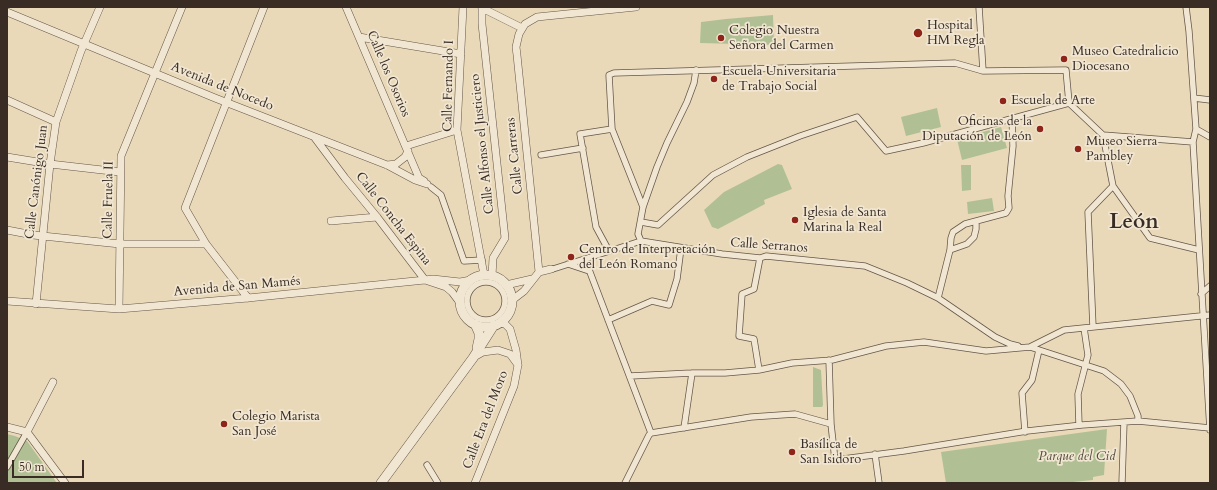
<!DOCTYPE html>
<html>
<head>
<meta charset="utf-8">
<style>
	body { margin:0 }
	#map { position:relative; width:1217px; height:490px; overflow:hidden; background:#e9d9b8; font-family:Cardo,serif }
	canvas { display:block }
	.frame { position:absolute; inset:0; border:8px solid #382c25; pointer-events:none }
	.scale { position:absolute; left:12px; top:460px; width:72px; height:18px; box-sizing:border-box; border:2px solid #382c25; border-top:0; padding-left:5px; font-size:12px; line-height:14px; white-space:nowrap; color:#382c25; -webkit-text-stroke:3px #f1e6d1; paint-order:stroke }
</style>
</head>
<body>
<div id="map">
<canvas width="1217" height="490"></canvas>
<div class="frame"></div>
<div class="scale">50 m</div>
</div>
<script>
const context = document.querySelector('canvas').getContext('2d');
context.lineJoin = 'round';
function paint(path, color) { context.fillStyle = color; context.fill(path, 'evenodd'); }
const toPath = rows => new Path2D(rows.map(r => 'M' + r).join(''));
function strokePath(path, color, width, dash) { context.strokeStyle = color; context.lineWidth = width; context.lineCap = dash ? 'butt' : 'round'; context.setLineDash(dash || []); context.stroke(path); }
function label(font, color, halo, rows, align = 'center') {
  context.font = font + ' Cardo,serif'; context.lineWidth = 3.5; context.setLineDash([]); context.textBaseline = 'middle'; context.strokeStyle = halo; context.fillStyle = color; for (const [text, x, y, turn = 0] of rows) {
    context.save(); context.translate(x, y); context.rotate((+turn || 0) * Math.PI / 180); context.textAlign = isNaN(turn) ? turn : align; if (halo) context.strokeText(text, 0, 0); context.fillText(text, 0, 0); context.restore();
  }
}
paint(toPath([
	[773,15,774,45,700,43,701,22,726,19],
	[937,108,941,127,906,136,901,117],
	[1001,127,1007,148,962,160,957,139],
	[778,164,782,165,792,189,764,200,765,204,718,229,712,227,704,210,724,192],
	[961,165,971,165,971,190,962,191],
	[992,198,994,211,968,214,967,202],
	[813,367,821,370,823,405,822,407,813,407],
	[1107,429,1104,475,1093,477,1093,480,1063,483,946,483,941,452],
	[7,434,15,436,27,441,57,483,7,483]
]), '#b0c094');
const pedestrian = toPath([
	[979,7,983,71],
	[1186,7,1189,31,1196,129,1193,142,1210,430],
	[1194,98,1210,100],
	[1069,103,1103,135,1193,142],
	[1196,129,1210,137],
	[1103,135,1113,186,1150,238,1199,250],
	[541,155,583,148],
	[431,187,441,195,464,261,482,260],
	[643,207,612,129,609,75,614,73,955,63,983,71,1066,70,1069,103],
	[641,222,658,225,713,175,747,157,800,136,857,117,886,151,923,143,1069,103],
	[641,241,638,234,643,207,657,167,667,143,687,102,694,83,696,70],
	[950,250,967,244,974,237,976,229,976,222],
	[609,251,596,227,580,134,612,129],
	[585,259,651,433],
	[568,264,589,271],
	[553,269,641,241,722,254,760,258,766,256,865,266,907,283,938,298,995,337,1010,344,1018,346],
	'467 301a19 19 0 1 1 38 0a19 19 0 1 1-38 0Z',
	[1201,294,1210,286],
	[938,298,950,250,951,238,953,232,965,224,1006,213,1009,208,1008,196,1013,146,1012,118],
	[608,320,652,301,669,305,677,279,681,248],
	[1093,327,1088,212,1113,186],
	[1030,347,1104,371,1121,384,1130,396,1138,416,1138,421],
	[829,360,831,424],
	[759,370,754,339,739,336,742,294,754,289,760,258],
	[630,376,692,373,725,373,759,370,792,363,832,360,886,346,924,342,986,351,1030,347,1064,330,1210,315],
	[1079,425,1078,394,1088,355,1084,328],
	[684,428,692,373],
	[1025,432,1022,393,1032,380,1039,350],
	[875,454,879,483],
	[427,465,438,483],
	[7,467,27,432],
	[625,483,649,435,651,433,751,417,795,414,831,424,835,460,904,451,1027,431,1082,425,1138,421,1210,428],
	[1122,483,1124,422]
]);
const minor = toPath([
	[346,7,419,178,424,181],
	[463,7,457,130,484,275],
	[482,7,482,24,505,238,493,258,492,276],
	[482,8,522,28],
	[7,12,215,98,387,165,415,180,427,184],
	[359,37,461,54],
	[7,100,56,122],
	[315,138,345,178,377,217,425,280,433,279,460,282,471,280],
	[406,146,457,130],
	[7,157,50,164,120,172],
	[387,165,396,164,405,157,408,151],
	[331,221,377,217],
	[7,230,33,235,120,244,206,244],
	[539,272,551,269],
	[506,285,532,279],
	[248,298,206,244,185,208,264,7],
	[7,301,119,309,248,298,425,280,446,287,452,292,461,304],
	[511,301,524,291,539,272,517,55,516,47,519,34,525,24,537,17,636,7],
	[36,304,50,164,56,122,81,51,100,7],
	[119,309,121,156,182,7],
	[474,357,483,352,498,350,510,354,518,365],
	[7,427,27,432],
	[27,432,65,483],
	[27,432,53,382],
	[475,483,514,386,518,365,516,350,510,329,505,324,500,323]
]);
const tertiary = toPath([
	'460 301a26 26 0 1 1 52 0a26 26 0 1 1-52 0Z',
	[475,324,479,333,479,339,477,348],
	[381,483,473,358,494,325]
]);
strokePath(pedestrian, '#64574a', 7);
strokePath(minor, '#64574a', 8);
strokePath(tertiary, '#64574a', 10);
strokePath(pedestrian, '#f1e6d1', 5.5);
strokePath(minor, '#f1e6d1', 7);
strokePath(tertiary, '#f1e6d1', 9);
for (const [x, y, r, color] of [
	[918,33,5,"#8f2418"],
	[721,38,4,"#8f2418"],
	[1064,59,4,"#8f2418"],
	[714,79,4,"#8f2418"],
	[1003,101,4,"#8f2418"],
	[1040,129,4,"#8f2418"],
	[1078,149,4,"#8f2418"],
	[795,220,4,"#8f2418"],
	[571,257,4,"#8f2418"],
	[224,424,4,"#8f2418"],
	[792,452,4,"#8f2418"]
]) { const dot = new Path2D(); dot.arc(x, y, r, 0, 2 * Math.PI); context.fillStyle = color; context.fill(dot); strokePath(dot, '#f1e6d1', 1.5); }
label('13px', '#382c25', '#f1e6d1', [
	["Hospital",927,26],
	["HM Regla",927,41],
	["Colegio Nuestra",729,31],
	["Señora del Carmen",729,46],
	["Museo Catedralicio",1072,52],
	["Diocesano",1072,67],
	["Escuela Universitaria",722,72],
	["de Trabajo Social",722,87],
	["Escuela de Arte",1011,101],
	["Oficinas de la",1032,122,"right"],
	["Diputación de León",1032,137,"right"],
	["Museo Sierra",1086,142],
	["Pambley",1086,157],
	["Iglesia de Santa",803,213],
	["Marina la Real",803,228],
	["Centro de Interpretación",579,250],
	["del León Romano",579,265],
	["Colegio Marista",232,417],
	["San José",232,432],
	["Basílica de",800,445],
	["San Isidoro",800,460]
], 'left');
label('13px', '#382c25', '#f1e6d1', [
	["Calle los Osorios",388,74,67],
	["Calle Fernando I",449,86,-89],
	["Avenida de Nocedo",222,87,22],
	["Calle Alfonso el Justiciero",483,144,-96],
	["Calle Carreras",515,156,-96],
	["Calle Canónigo Juan",37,182,-83],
	["Calle Fruela II",109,200,-89],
	["Calle Concha Espina",393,219,52],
	["Calle Serranos",769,246,4],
	["Avenida de San Mamés",237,287,-5],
	["Calle Era del Moro",486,420,-69]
]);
label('italic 13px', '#504a3b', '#f1e6d1', [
	["Parque del Cid",1077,457]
]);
label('bold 21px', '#382c25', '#f1e6d1', [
	["León",1134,223]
]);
</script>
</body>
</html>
